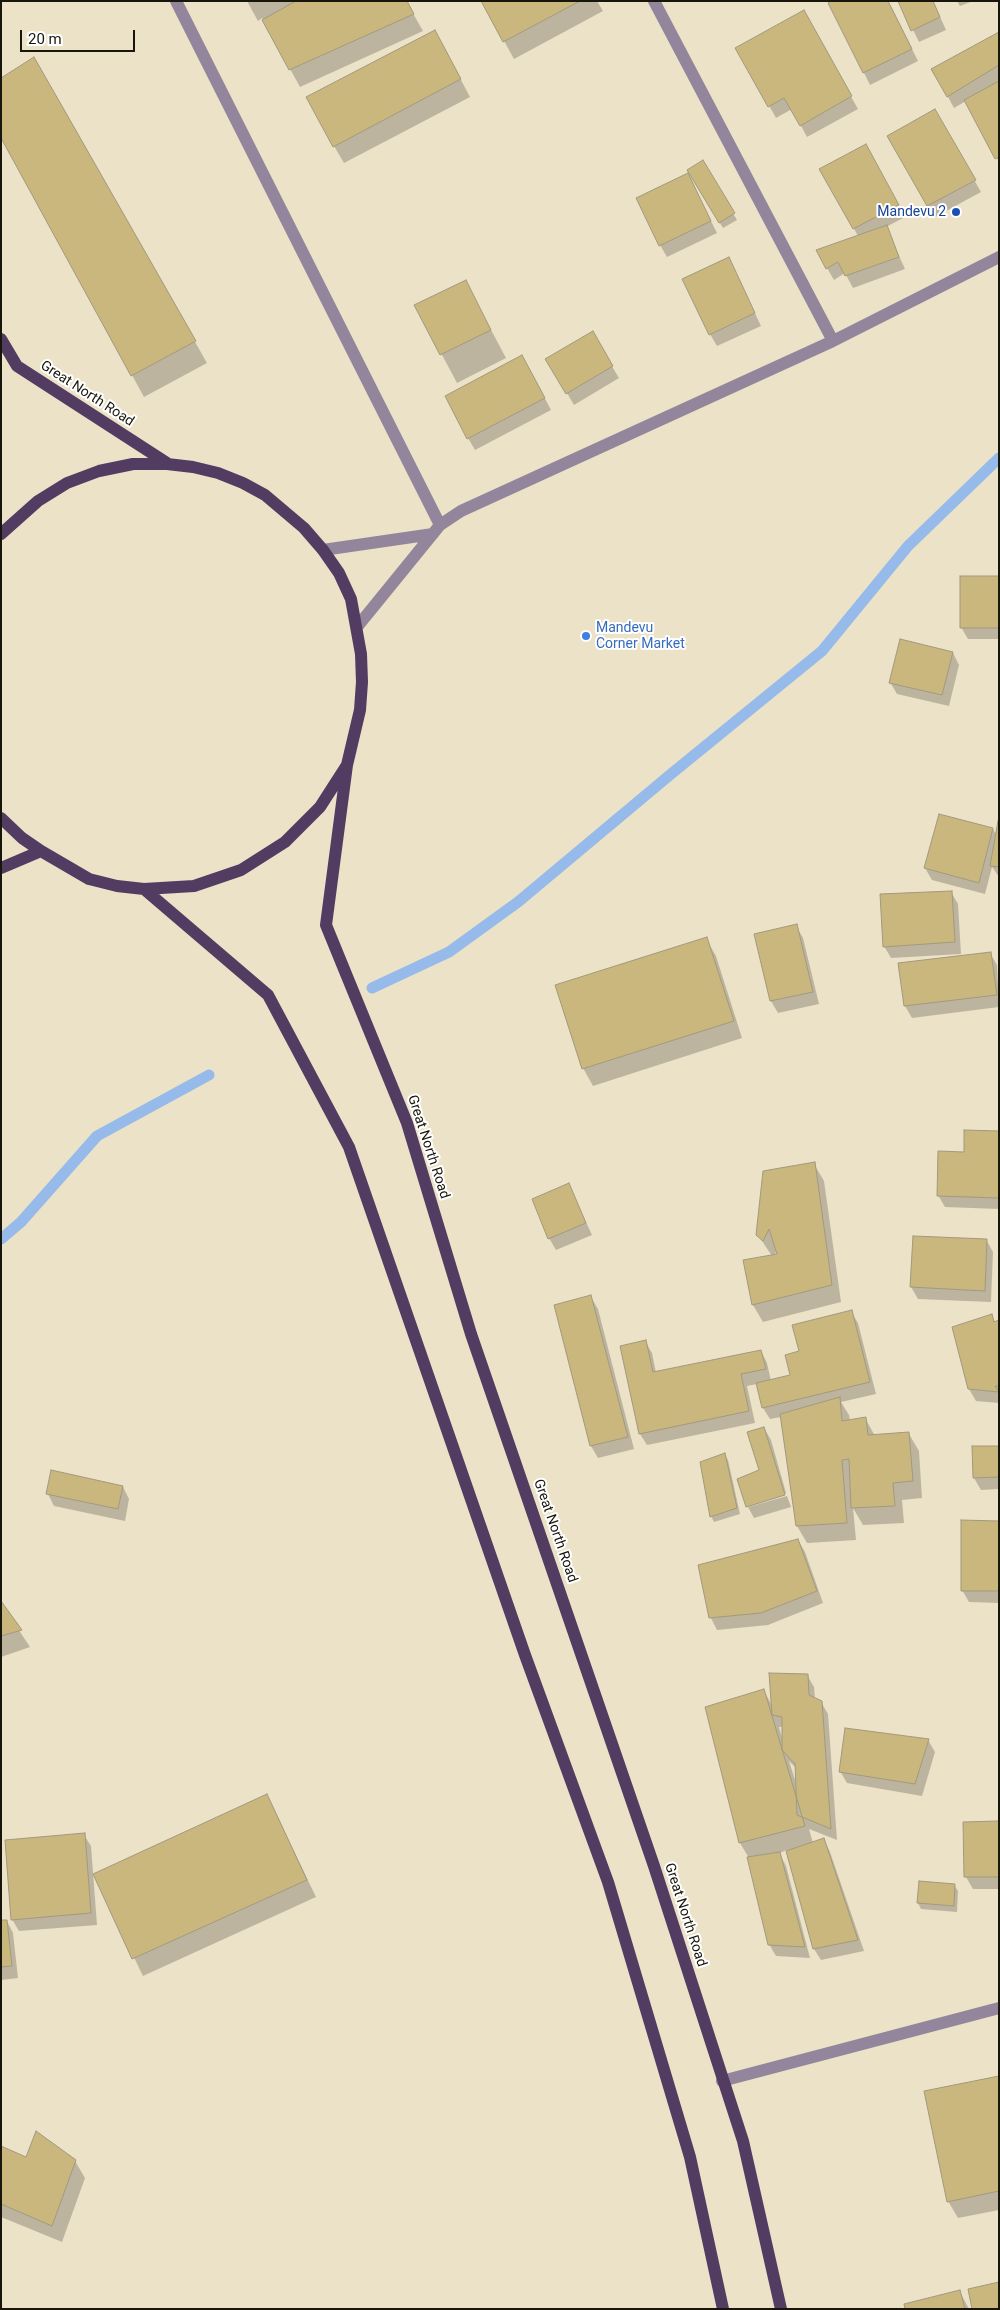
<!DOCTYPE html>
<html>
<head>
<meta charset="utf-8">
<style>
	body { margin:0 }
	#map { position:relative; width:1000px; height:2310px; overflow:hidden; background:#ebe2c7; font-family:Roboto,sans-serif }
	canvas { display:block }
	.frame { position:absolute; inset:0; border:2px solid #18150b; pointer-events:none }
	.scale { position:absolute; left:20px; top:30px; width:115px; height:22px; box-sizing:border-box; border:2px solid #18150b; border-top:0; padding-left:6px; font-size:15px; line-height:18px; white-space:nowrap; color:#18150b; -webkit-text-stroke:4px #fff; paint-order:stroke }
</style>
</head>
<body>
<div id="map">
<canvas width="1000" height="2310"></canvas>
<div class="frame"></div>
<div class="scale">20 m</div>
</div>
<script>
const context = document.querySelector('canvas').getContext('2d');
context.lineJoin = 'round';
function paint(path, color) { context.fillStyle = color; context.fill(path, 'evenodd'); }
const toPath = rows => new Path2D(rows.map(r => 'M' + r).join(''));
function strokePath(path, color, width, dash) { context.strokeStyle = color; context.lineWidth = width; context.lineCap = dash ? 'butt' : 'round'; context.setLineDash(dash || []); context.stroke(path); }
function label(font, color, halo, rows, align = 'center') {
  context.font = font + ' Roboto,sans-serif'; context.lineWidth = 4; context.setLineDash([]); context.textBaseline = 'middle'; context.strokeStyle = halo; context.fillStyle = color; for (const [text, x, y, turn = 0] of rows) {
    context.save(); context.translate(x, y); context.rotate((+turn || 0) * Math.PI / 180); context.textAlign = isNaN(turn) ? turn : align; if (halo) context.strokeText(text, 0, 0); context.fillText(text, 0, 0); context.restore();
  }
}
paint(toPath([
	[247,1,406,1,423,31,300,87,262,18,258,21],
	[482,1,597,1,603,11,514,59],
	[834,1,888,1,918,61,870,85,830,3],
	[899,1,933,1,946,30,919,42],
	[957,1,973,1,960,6],
	[803,12,858,109,807,137,792,109,776,118,737,48],
	[999,34,999,162,966,101,954,108,933,69],
	[444,48,470,97,344,163,334,146],
	[34,59,207,363,144,397,1,136],
	[935,111,981,192,935,217,889,136],
	[865,146,905,217,886,227,905,269,853,288,845,273,834,280,827,268,858,236,821,169],
	[703,162,737,220,723,228,688,170],
	[694,187,717,233,667,257,660,245],
	[735,271,761,326,717,346,710,334],
	[465,281,506,358,457,383,416,306],
	[592,333,619,378,574,405,547,359],
	[529,368,551,410,475,450,468,438],
	[999,577,999,639,968,639,961,627],
	[953,653,959,665,949,706,897,694,890,682],
	[999,823,999,877,992,867,985,894,932,880,925,868,993,829,997,836],
	[951,892,958,904,961,954,891,958,884,946],
	[796,926,803,938,819,1004,778,1013,771,1001,755,935],
	[706,939,716,956,742,1038,593,1086,583,1068],
	[990,953,997,965,999,1007,912,1018,905,1006,900,964],
	[999,1133,999,1209,945,1207,938,1195,965,1154],
	[814,1164,824,1181,841,1302,763,1322,753,1305,772,1256,758,1235],
	[777,1250,779,1255,774,1256],
	[569,1185,592,1235,556,1250,549,1238],
	[987,1241,993,1252,991,1302,918,1299,911,1287],
	[591,1297,598,1309,634,1449,598,1458,591,1446,555,1306],
	[851,1312,858,1323,876,1394,841,1402,849,1415,850,1421,865,1418,875,1436,909,1434,919,1451,922,1498,902,1500,904,1523,863,1525,853,1508,856,1540,807,1543,797,1526,781,1417,770,1419,763,1408,757,1384,747,1386,755,1423,647,1445,640,1434,645,1341,652,1353,656,1373,761,1351,767,1363,771,1381,792,1376,800,1352],
	[991,1315,995,1322,999,1321,999,1403,976,1401,969,1389],
	[764,1428,771,1440,786,1493,748,1505,748,1507,747,1506,761,1471],
	[999,1447,999,1489,981,1490,974,1478],
	[725,1455,728,1460,740,1514,714,1522,711,1516],
	[123,1487,129,1499,125,1521,54,1506,48,1494],
	[787,1496,791,1507,754,1518,748,1507],
	[999,1522,999,1603,969,1602,962,1590],
	[798,1540,805,1552,823,1603,768,1625,717,1630,711,1618],
	[1,1603,30,1647,1,1657],
	[807,1675,814,1687,815,1699,821,1702,828,1714,837,1840,809,1829,813,1843,824,1840,830,1852,864,1951,821,1960,814,1949,787,1850,779,1853,786,1866,810,1958,776,1956,769,1944,749,1858,740,1843,707,1708,764,1691,773,1707],
	[779,1727,783,1727,782,1738],
	[789,1761,796,1768,796,1783],
	[928,1740,935,1752,922,1796,847,1783,840,1771],
	[267,1795,316,1897,143,1976,94,1875],
	[999,1822,999,1889,973,1889,966,1877],
	[84,1835,91,1846,97,1925,19,1931,12,1919],
	[954,1885,958,1891,957,1912,921,1909,918,1903],
	[7,1921,13,1933,18,1978,1,1980,1,1922],
	[999,2077,999,2210,958,2218,948,2201],
	[1,2147,27,2159,75,2161,85,2178,62,2242,1,2217],
	[960,2292,969,2309,906,2309]
]), '#0003');
strokePath(toPath([
	[372,988,449,952,518,902,671,774,822,651,908,546,999,458],
	[1,1239,21,1222,97,1136,209,1075]
]), '#96bbea', 11);
const building = toPath([
	[296,1,407,1,414,14,289,70,262,20,296,1],
	[481,1,580,1,503,42,481,1],
	[831,1,888,1,912,49,863,73,828,3,831,1],
	[898,1,933,1,940,17,911,31,898,1],
	[804,10,852,96,800,126,784,98,768,107,735,48,804,10],
	[435,30,461,79,333,147,306,97,435,30],
	[999,32,999,65,947,97,931,69,999,32],
	[34,57,196,341,131,376,1,138,1,78,34,57],
	[999,81,999,157,995,159,964,100,999,81],
	[935,109,976,180,927,206,887,136,935,109],
	[866,144,899,205,853,229,819,169,866,144],
	[703,160,735,213,719,223,687,170,703,160],
	[688,173,711,221,659,246,636,198,688,173],
	[887,225,899,257,845,276,838,262,826,269,816,250,887,225],
	[729,257,755,313,709,335,682,279,729,257],
	[466,280,491,330,440,355,414,305,466,280],
	[593,331,613,366,566,394,545,359,593,331],
	[522,355,545,398,467,439,445,396,522,355],
	[960,576,999,576,999,628,960,628,960,576],
	[900,639,953,652,942,695,889,683,900,639],
	[939,814,993,828,979,883,924,868,939,814],
	[998,821,999,821,999,867,990,866,998,821],
	[952,891,955,942,883,947,880,894,952,891],
	[797,924,813,992,770,1001,754,934,797,924],
	[707,937,734,1021,582,1069,555,985,707,937],
	[991,952,997,995,904,1006,898,963,991,952],
	[964,1130,999,1131,999,1198,937,1196,938,1151,964,1152,964,1130],
	[815,1162,832,1285,752,1305,743,1260,777,1254,769,1229,763,1241,756,1235,763,1171,815,1162],
	[569,1183,586,1223,548,1239,532,1199,569,1183],
	[913,1236,987,1239,985,1291,910,1287,913,1236],
	[591,1295,628,1437,590,1446,554,1305,591,1295],
	[852,1310,870,1382,762,1408,756,1383,790,1375,785,1355,799,1351,792,1325,852,1310],
	[992,1314,994,1322,999,1320,999,1386,995,1386,999,1392,968,1389,952,1327,992,1314],
	[646,1340,653,1372,761,1350,766,1369,741,1374,749,1411,639,1434,620,1346,646,1340],
	[840,1397,842,1421,866,1417,868,1435,909,1432,913,1481,893,1483,895,1506,851,1508,849,1459,842,1460,847,1523,796,1526,780,1414,840,1397],
	[764,1427,785,1495,746,1507,737,1479,759,1470,747,1432,764,1427],
	[972,1446,999,1446,999,1477,973,1478,972,1446],
	[725,1453,737,1508,710,1517,700,1462,725,1453],
	[51,1470,123,1486,118,1509,46,1494,51,1470],
	[961,1520,999,1521,999,1591,961,1591,961,1520],
	[798,1539,817,1591,761,1613,709,1618,698,1565,798,1539],
	[1,1601,22,1630,1,1636,1,1601],
	[769,1673,808,1674,809,1695,822,1701,831,1829,797,1815,795,1764,782,1750,782,1717,772,1715,769,1673],
	[764,1689,805,1826,739,1843,705,1707,764,1689],
	[845,1728,929,1739,915,1784,839,1772,845,1728],
	[267,1794,307,1880,132,1959,93,1874,267,1794],
	[999,1821,999,1877,964,1877,963,1822,999,1821],
	[85,1833,91,1913,11,1920,5,1840,85,1833],
	[824,1838,858,1940,813,1949,786,1851,824,1838],
	[780,1852,805,1947,768,1945,747,1857,780,1852],
	[919,1881,955,1884,954,1906,917,1903,919,1881],
	[1,1920,7,1920,12,1966,1,1967,1,1920],
	[999,2076,999,2191,947,2202,924,2091,999,2076],
	[36,2131,76,2160,52,2226,1,2204,1,2146,26,2157,36,2131],
	[999,2282,999,2309,972,2309,968,2289,999,2282],
	[960,2290,965,2309,905,2309,904,2304,960,2290]
]);
paint(building, '#c9b77d');
strokePath(building, '#a1997f', 1);
strokePath(toPath([
	[176,1,440,525],
	[654,1,833,341],
	[323,550,433,534],
	[357,627,440,525,461,511,833,341,999,257],
	[722,2081,999,2008]
]), '#93869c', 12);
strokePath(toPath([
	[1,339,17,366,167,463],
	[1,534,38,501,67,483,99,471,133,464,167,464,193,467,218,473,243,483,265,495,304,528,323,550,339,573,351,599,361,654,362,682,360,710,347,765,320,807,285,842,241,870,194,886,144,889,117,886,89,879,41,851,22,838,1,818],
	[347,765,326,925,407,1123,471,1334,654,1866,743,2141,781,2309],
	[1,868,41,851],
	[144,889,268,995,349,1147,525,1655,608,1882,690,2157,723,2309]
]), '#523c61', 12);
for (const [x, y, r, color] of [
	[956,212,5,"#1a4fb4"],
	[586,636,5,"#3f7fe0"]
]) { const dot = new Path2D(); dot.arc(x, y, r, 0, 2 * Math.PI); context.fillStyle = color; context.fill(dot); strokePath(dot, '#fff', 2); }
label('14px', '#164399', '#fff', [
	["Mandevu 2",946,212]
], 'right');
label('14px', '#18150b', '#fff', [
	["Great North Road",87,394,33],
	["Great North Road",428,1147,72],
	["Great North Road",555,1531,71],
	["Great North Road",685,1915,72]
]);
label('14px', '#366cbe', '#fff', [
	["Mandevu",596,628],
	["Corner Market",596,644]
], 'left');
</script>
</body>
</html>
